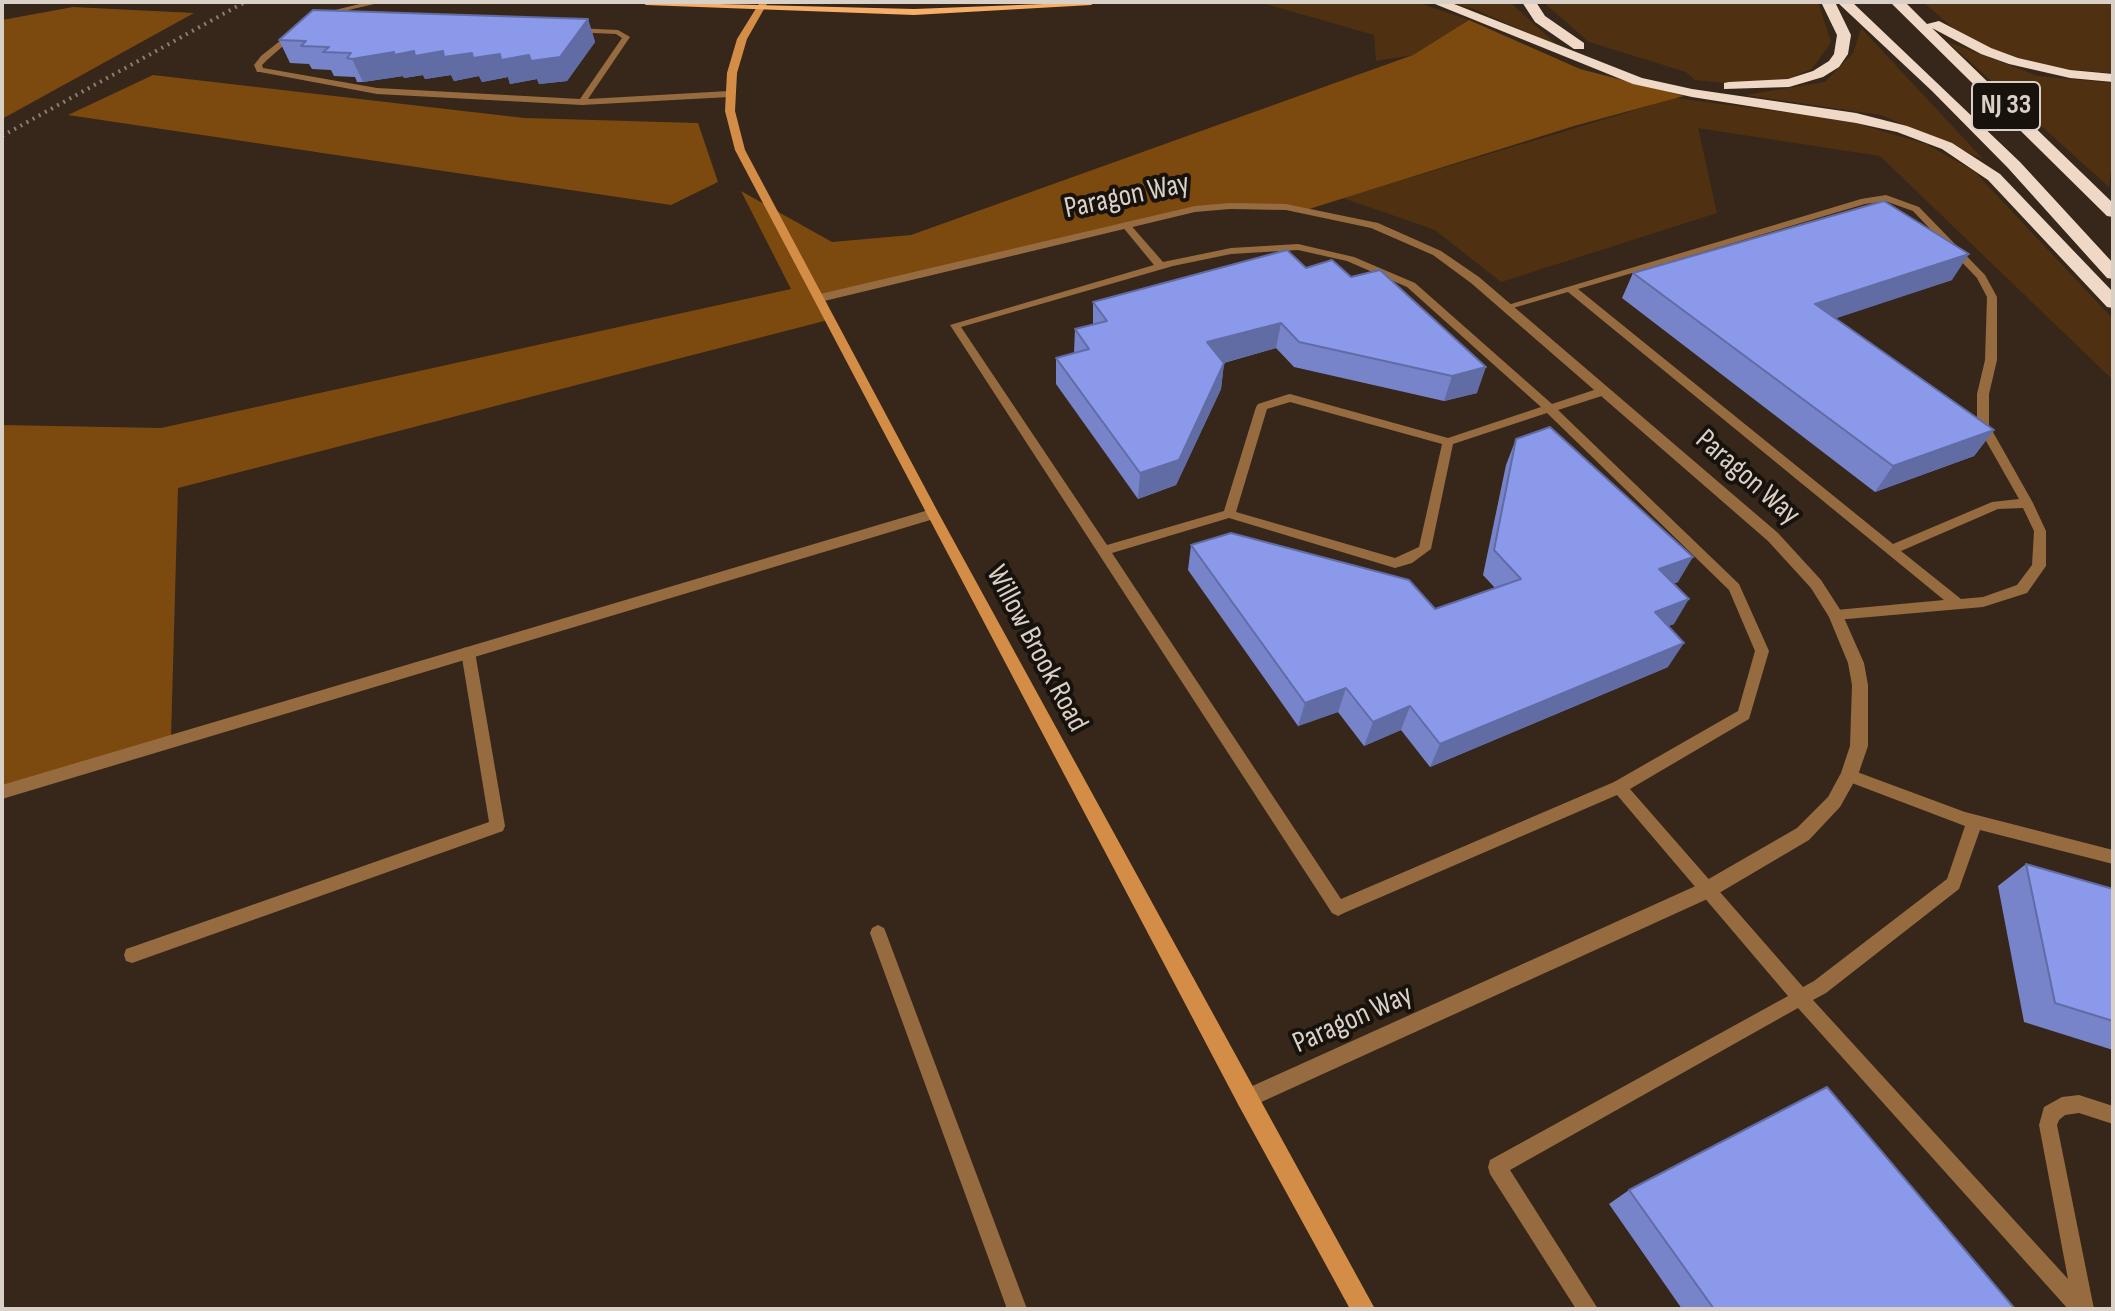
<!DOCTYPE html>
<html>
<head>
<meta charset="utf-8">
<style>
	body { margin:0 }
	#map { position:relative; width:2115px; height:1311px; overflow:hidden; background:#36271a; font-family:"Sofia Sans Condensed",sans-serif }
	canvas { display:block }
	.frame { position:absolute; inset:0; border:4px solid #d9d0c7; pointer-events:none }
</style>
</head>
<body>
<div id="map">
<canvas width="2115" height="1311"></canvas>
<div class="frame"></div>
</div>
<script>
const context = document.querySelector('canvas').getContext('2d');
context.lineJoin = 'round';
function paint(path, color) { context.fillStyle = color; context.fill(path, 'evenodd'); }
const toPath = rows => new Path2D(rows.map(r => 'M' + r).join(''));
function strokePath(path, color, width, dash) { context.strokeStyle = color; context.lineWidth = width; context.lineCap = dash ? 'butt' : 'round'; context.setLineDash(dash || []); context.stroke(path); }
function label(font, color, halo, rows, align = 'center') {
  context.font = font + ' "Sofia Sans Condensed",sans-serif'; context.lineWidth = 8; context.setLineDash([]); context.textBaseline = 'middle'; context.strokeStyle = halo; context.fillStyle = color; for (const [text, x, y, turn = 0] of rows) {
    context.save(); context.translate(x, y); context.rotate((+turn || 0) * Math.PI / 180); context.textAlign = isNaN(turn) ? turn : align; if (halo) context.strokeText(text, 0, 0); context.fillText(text, 0, 0); context.restore();
  }
}
paint(toPath([
	[1259,2,1416,2,1469,20,1413,55,1376,61,1374,35],
	[1448,2,1510,2,1558,46,1474,9],
	[1543,2,1818,2,1831,42,1812,69,1788,79,1724,83,1695,80,1686,72,1589,42],
	[1923,2,2113,2,2113,73,2051,68,1995,50,1960,34],
	[1861,28,1983,159,1881,115,1745,95,1825,82,1853,53],
	[1948,42,2038,76,2113,83,2113,153,2109,187],
	[1675,98,1845,120,1926,144,1974,171,2113,319,2113,380,1880,156,1698,128,1717,213,1501,282,1435,230,1343,198]
]), '#4f3111');
paint(toPath([
	[73,7,194,13,2,119,2,20],
	[1469,20,1580,69,1684,96,1574,126,1306,210,1194,208,820,295,832,319,178,488,171,738,2,788,2,425,161,428,791,289,741,191,832,242,911,235,1413,55],
	[153,75,524,118,698,123,718,182,671,205,68,115]
]), '#7c490f');
paint(toPath([
	[368,2,383,2,318,17,314,15,368,2],
	[575,28,618,30,630,37,588,99,729,91,733,94,729,97,582,105,377,94,260,72,257,72,254,65,261,56,295,29,298,29,298,33,267,60,262,65,263,68,377,88,580,99,622,38,616,34,572,32,571,30,575,28],
	[1886,195,1919,207,1985,275,1997,297,1997,360,1989,394,1989,425,2033,503,2046,531,2046,566,2027,593,1983,607,1836,620,1829,615,1836,610,1944,600,1568,292,1506,310,1501,307,1861,199,1886,195],
	[1885,201,1913,211,1977,278,1987,297,1985,360,1977,394,1977,425,2019,499,1992,502,1893,544,1578,289,1865,204,1885,201],
	[2023,508,2034,531,2032,565,2017,585,1983,597,1961,599,1901,551,1998,509,2023,508],
	[1126,222,1129,223,1163,262,1231,248,1298,244,1354,257,1415,283,1552,404,1600,388,1608,388,1608,394,1558,410,1739,584,1769,651,1749,719,1630,789,1803,987,1814,981,1947,879,1965,826,1844,780,1841,775,1844,770,1849,769,1965,812,2113,850,2113,864,1980,830,1959,889,1826,993,1813,1000,2068,1279,2039,1125,2044,1107,2062,1097,2079,1095,2113,1106,2113,1124,2079,1113,2065,1115,2059,1120,2057,1125,2094,1309,2068,1309,1798,1008,1510,1170,1598,1309,1576,1309,1490,1174,1488,1167,1490,1160,1788,996,1617,795,1344,913,1338,916,1332,913,950,325,1154,265,1121,225,1126,222],
	[1298,250,1347,261,1407,287,1541,407,1448,438,1290,394,1286,395,1258,404,1256,407,1224,511,1107,545,961,327,1173,266,1231,254,1298,250],
	[1290,402,1442,444,1419,547,1395,558,1236,512,1267,409,1290,402],
	[1547,413,1729,590,1755,651,1738,711,1614,782,1341,899,1112,553,1229,518,1395,568,1412,563,1431,549,1453,444,1547,413],
	[468,647,473,648,475,652,505,826,503,831,132,963,126,961,124,955,126,949,132,947,489,822,461,652,463,648,468,647],
	[878,925,884,928,886,933,1027,1309,1007,1309,870,933,872,928,878,925]
]), '#976b40');
paint(toPath([
	[1230,203,1286,204,1378,223,1441,251,1479,277,1778,533,1821,580,1841,611,1864,663,1868,685,1868,746,1858,775,1840,807,1809,840,1714,896,1246,1109,1239,1106,1236,1099,1239,1092,1700,884,1797,828,1828,797,1841,773,1850,746,1852,685,1848,663,1829,617,1811,588,1768,541,1471,283,1433,255,1371,228,1286,210,1230,209,1195,212,820,302,814,298,820,294,1195,206,1230,203],
	[932,509,939,514,937,518,2,799,2,785,932,509]
]), '#976b40');
paint(toPath([
	[760,2,768,2,747,39,737,73,735,111,745,150,939,514,1375,1309,1350,1309,1239,1106,735,150,725,111,727,73,737,39,760,2]
]), '#d48d46');
paint(toPath([
	[641,2,914,9,1096,2,1091,5,914,15,646,5,641,2]
]), '#f7ae68');
paint(toPath([
	[1430,2,1449,2,1642,78,1692,89,1856,113,1907,126,1952,143,2000,174,2113,292,2113,308,2107,307,1988,180,1942,149,1897,132,1856,123,1692,97,1633,84,1430,2],
	[1522,2,1536,2,1545,16,1584,43,1584,49,1574,49,1535,22,1522,2],
	[1821,2,1835,2,1851,35,1848,54,1839,67,1823,77,1789,87,1724,89,1724,83,1729,82,1788,79,1813,71,1829,61,1834,54,1837,35,1821,2],
	[1837,2,1852,2,2020,162,2113,263,2113,279,2107,278,2008,168,1932,91,1837,2],
	[1890,2,1905,2,1927,24,1939,21,1991,48,2018,58,2070,70,2113,74,2113,82,2070,78,2009,64,1981,54,1932,28,2113,203,2113,217,2107,216,1890,2]
]), '#efd9c6');
strokePath(toPath([
	[2,136,245,2]
]), '#8a7e73', 4, [2, 5]);
paint(toPath([
	[588,19,595,42,567,81,539,84,537,79,510,84,508,77,482,82,479,76,454,81,451,75,425,79,423,75,404,78,403,76,363,82,357,82,355,77,334,76,331,70,312,69,309,64,290,63,279,40],
	[1306,268,1477,393,1444,401,1294,367,1276,348,1224,363,1221,389,1176,485,1138,499,1056,384,1056,358,1074,353,1075,329,1093,324,1093,302],
	[1633,273,1952,280,1835,318,1994,430,1974,456,1875,492,1622,298],
	[1516,439,1678,582,1674,583,1674,624,1668,626,1668,667,1430,767,1401,730,1364,746,1338,712,1298,726,1188,570,1191,545,1435,609,1495,588,1483,575,1506,465],
	[2026,864,2113,889,2113,1050,2024,1022,1998,886],
	[1629,1190,2015,1309,1682,1309,1609,1204]
]), '#7884ca');
paint(toPath([
	[588,19,595,42,567,81,539,84,537,79,510,84,508,77,482,82,479,76,454,81,451,75,425,79,423,75,404,78,403,76,363,82,352,59],
	[1969,254,1952,280,1801,330,1815,304],
	[1281,323,1276,348,1204,368,1207,342],
	[1224,363,1221,389,1176,485,1138,499,1140,473],
	[1486,367,1477,393,1444,401,1452,376],
	[1994,430,1974,456,1875,492,1893,466],
	[1693,557,1678,582,1645,594,1659,569],
	[1689,599,1674,624,1640,637,1655,612],
	[1684,643,1668,667,1430,767,1440,744],
	[1346,688,1338,712,1298,726,1305,703],
	[1410,706,1401,730,1364,746,1373,722]
]), '#616ba4');
const building = toPath([
	[313,10,588,19,560,57,531,61,529,55,501,60,500,54,473,58,472,53,444,57,443,51,415,56,414,51,394,55,394,52,352,59,347,58,351,53,323,52,329,47,301,46,306,41,279,40,313,10],
	[1884,201,1969,254,1815,304,1994,430,1893,466,1633,273,1884,201],
	[1287,250,1306,268,1332,260,1351,277,1380,270,1486,367,1452,376,1299,342,1281,323,1207,342,1224,363,1179,460,1140,473,1056,358,1089,349,1075,329,1107,321,1093,302,1287,250],
	[1550,427,1693,557,1659,569,1689,599,1655,612,1684,643,1440,744,1410,706,1373,722,1346,688,1305,703,1191,545,1231,533,1409,580,1435,609,1521,579,1494,550,1516,439,1550,427],
	[2026,864,2113,889,2113,1021,2055,1003,2026,864],
	[1827,1087,2015,1309,1714,1309,1629,1190,1827,1087]
]);
paint(building, '#8b99eb');
strokePath(building, '#616ba4', 2);
for (const [x, y, w] of [
	[2006,106,68]
]) { const box = new Path2D(); box.roundRect(x - w / 2, y - 24, w, 48, 6); context.fillStyle = '#18120c'; context.fill(box); strokePath(box, '#d9d0c7', 2); }
label('bold 28px', '#d9d0c7', null, [
	["NJ 33",2006,106]
]);
label('30px', '#d9d0c7', '#18120c', [
	["Paragon Way",1127,197,-12],
	["Paragon Way",1747,478,41],
	["Willow Brook Road",1036,649,62],
	["Paragon Way",1353,1020,-24]
]);
</script>
</body>
</html>
